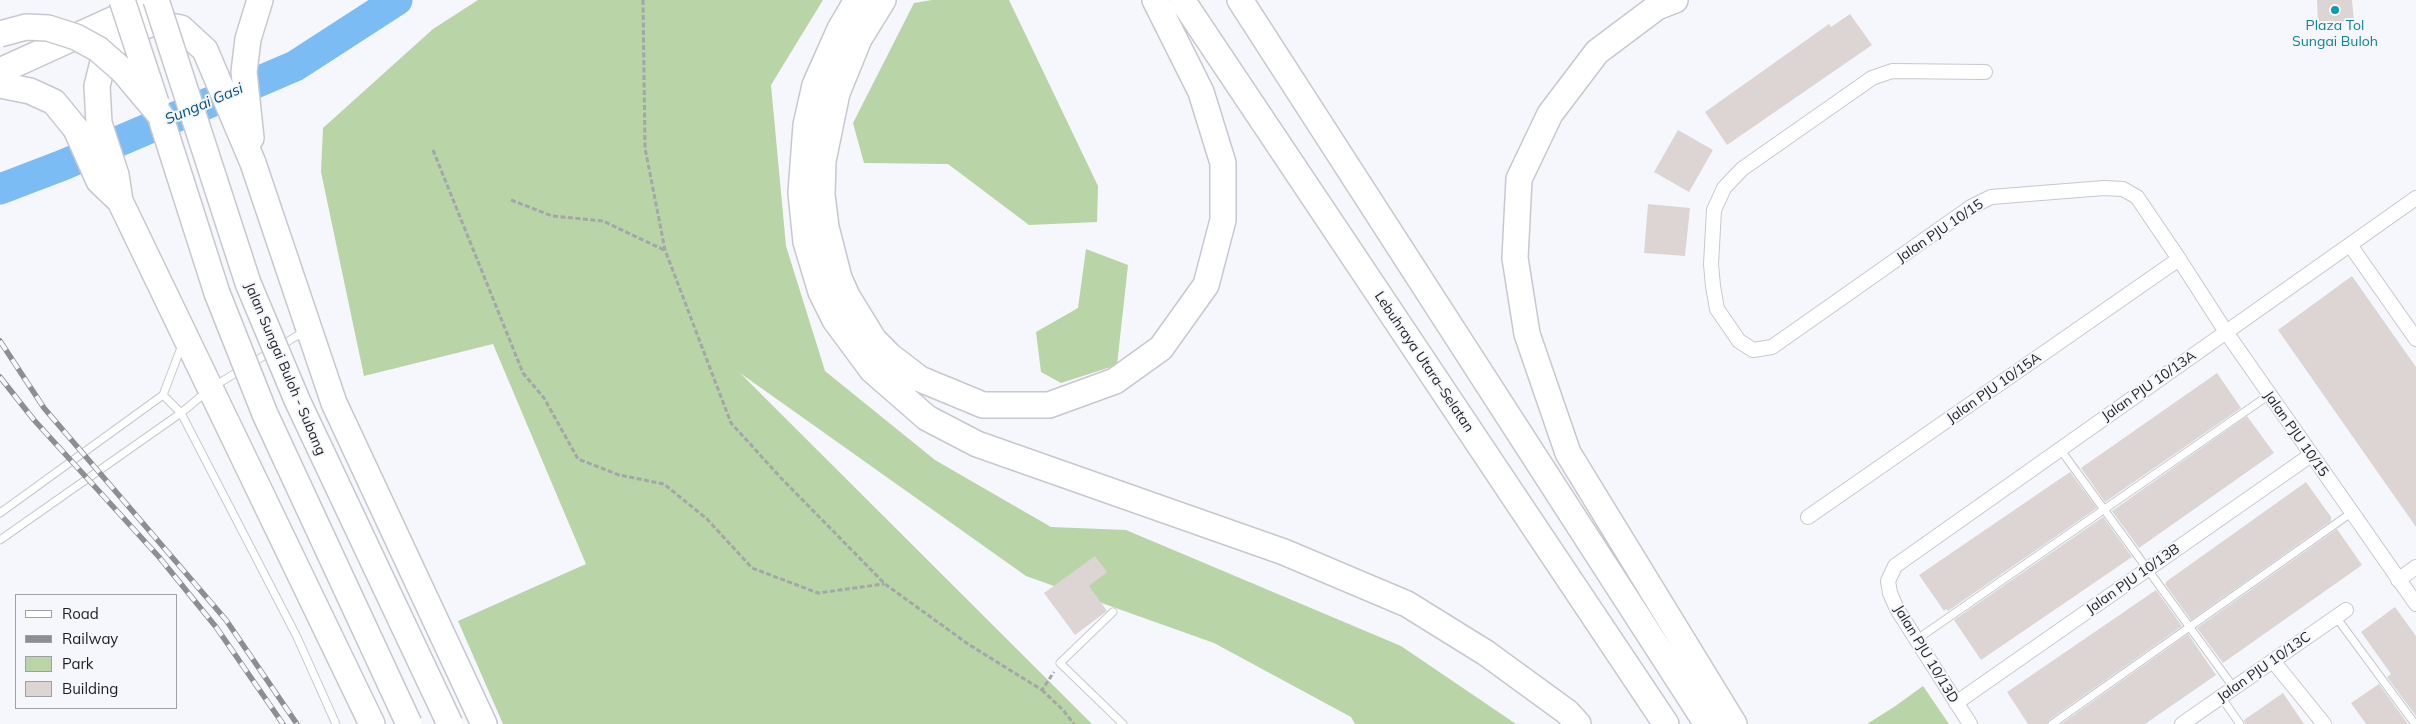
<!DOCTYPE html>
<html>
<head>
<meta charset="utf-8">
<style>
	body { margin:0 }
	#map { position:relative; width:2416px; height:724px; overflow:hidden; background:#f5f7fd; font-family:Mulish,sans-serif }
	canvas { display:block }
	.legend { position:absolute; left:15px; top:594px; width:162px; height:115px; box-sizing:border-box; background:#f5f7fd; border:1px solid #9ea0a4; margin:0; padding:6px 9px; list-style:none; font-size:15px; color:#1c1d1f }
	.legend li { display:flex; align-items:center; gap:10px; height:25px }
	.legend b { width:25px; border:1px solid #9ea0a4 }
</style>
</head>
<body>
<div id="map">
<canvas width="2416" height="724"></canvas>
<ul class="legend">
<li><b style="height:6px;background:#fff"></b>Road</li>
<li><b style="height:6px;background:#8c8e92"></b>Railway</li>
<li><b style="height:14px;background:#b9d4a6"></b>Park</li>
<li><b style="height:14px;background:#ddd5d4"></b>Building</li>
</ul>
</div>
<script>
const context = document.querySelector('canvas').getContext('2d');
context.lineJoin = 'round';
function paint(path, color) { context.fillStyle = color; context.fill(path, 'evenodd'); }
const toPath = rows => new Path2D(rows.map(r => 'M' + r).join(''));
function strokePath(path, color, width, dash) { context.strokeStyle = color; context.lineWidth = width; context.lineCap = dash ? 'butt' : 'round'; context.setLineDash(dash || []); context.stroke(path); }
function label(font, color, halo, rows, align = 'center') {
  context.font = font + ' Mulish,sans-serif'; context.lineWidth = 4; context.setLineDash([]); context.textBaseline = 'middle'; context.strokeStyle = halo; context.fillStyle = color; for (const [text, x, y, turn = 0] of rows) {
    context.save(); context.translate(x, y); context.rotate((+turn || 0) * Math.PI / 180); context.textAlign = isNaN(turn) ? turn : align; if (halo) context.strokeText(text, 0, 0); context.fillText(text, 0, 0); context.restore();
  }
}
paint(toPath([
	[478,0,823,0,771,85,786,246,825,371,935,460,1051,527,1126,530,1401,646,1516,724,1355,724,1351,717,1214,643,1026,576,740,373,1092,724,503,724,458,621,586,564,493,344,364,376,321,172,323,128,433,29],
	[932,0,1009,0,1098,186,1097,222,1029,225,948,164,864,163,853,123,914,3],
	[1086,249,1128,265,1117,365,1061,383,1041,372,1036,332,1078,308],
	[1923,686,1949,724,1867,724,1894,707]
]), '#b9d4a6');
strokePath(toPath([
	[0,189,63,165,295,66,397,0]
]), '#7bbcf5', 31);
paint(toPath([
	[2317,0,2352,0,2354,21,2318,24],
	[1850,14,1872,45,1727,145,1705,112,1829,24,1831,27],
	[1678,130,1713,150,1689,192,1654,172],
	[1648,204,1690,208,1685,256,1644,253],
	[2352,276,2416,367,2416,527,2278,330],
	[2217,373,2241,408,2105,502,2081,468],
	[2247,416,2274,453,2139,548,2112,511],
	[2070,472,2097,508,1948,611,1946,609,1944,611,1919,575],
	[2306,482,2331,517,2331,521,2191,620,2165,584,2167,581],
	[2103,517,2132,557,1981,660,1954,620],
	[2337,529,2362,565,2223,663,2197,628],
	[1095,556,1107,572,1089,586,1107,611,1075,635,1044,593],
	[2156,590,2182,626,2049,720,2047,724,2028,724,2007,692],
	[2395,607,2416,636,2416,716,2387,677,2391,674,2361,632],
	[2188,634,2216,675,2145,724,2061,724],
	[2379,684,2408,724,2366,724,2351,703],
	[2283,693,2304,724,2245,724,2244,720]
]), '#ddd5d4');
const lane = toPath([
	[163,395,181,413,297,637,336,724],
	[2060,449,2234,688],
	[0,513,163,395,182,345],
	[0,540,181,413,211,388,305,331],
	[1113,612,1060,663,1123,724],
	[2336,617,2415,724],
	[1916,640,2269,395],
	[2221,697,2240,724],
	[2052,724,2351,513]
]);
const street = toPath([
	[1985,72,1892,71,1872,78,1742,169,1724,188,1714,210,1711,264,1713,286,1717,309,1739,341,1753,350,1772,347,1971,207,1991,197,2104,188,2123,189,2137,197,2179,259,2226,332,2416,604],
	[2350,245,2416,339],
	[1808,517,2179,259],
	[2398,580,2416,567],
	[2273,661,2324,724],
	[1956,703,2311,455],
	[1970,724,1897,609,1890,593,1888,581,1895,566,2416,198],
	[2182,724,2346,610]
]);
const highway = toPath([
	[857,0,840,29,815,85,806,125,801,193,806,242,821,292,835,320,872,370,927,418,977,444,1284,552,1407,604,1486,653,1567,712,1578,724],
	[883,0,859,39,837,93,823,161,822,195,826,227,839,278,847,296,874,340,890,356,920,379,983,405,1049,405,1115,381,1161,348,1206,285,1223,220,1223,163,1201,92,1155,0],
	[1182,0,1666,724],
	[1240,0,1707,724],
	[1675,0,1657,7,1597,52,1550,114,1519,179,1515,258,1527,334,1568,453,1734,724],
	[0,71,156,0],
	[0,85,30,91,54,102,76,129,99,181,120,201],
	[160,115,217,293],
	[251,138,244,72,248,39,260,0],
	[372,724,120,201,116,175,99,123,97,86,103,62,123,34,153,23,181,28,205,50,253,163,334,403,484,724]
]);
strokePath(lane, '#c7c8cf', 9);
strokePath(street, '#c7c8cf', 16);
strokePath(highway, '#c7c8cf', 28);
strokePath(toPath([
	[643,0,645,148,665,250,731,423,781,478,885,584,968,644,1042,690,1054,672],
	[433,150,523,373,544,398,578,459,619,475,664,484,707,519,752,568,818,593,884,584],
	[511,200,552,216,603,221,664,250],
	[1042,690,1063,710,1074,724]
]), '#a4a6aa', 3, [5, 2.5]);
strokePath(lane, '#fff', 7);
strokePath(street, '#fff', 14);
strokePath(highway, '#fff', 25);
const rail = toPath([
	[0,341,44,408,226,620,297,724],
	[0,377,34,420,159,557,216,627,283,724]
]);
strokePath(rail, '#8c8e92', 5.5);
strokePath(rail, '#f5f7fd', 4, [11]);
const highwayBridge = toPath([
	[122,0,156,103],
	[156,0,248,283,297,400,450,724],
	[0,34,26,27,48,28,76,37,98,49,123,71,160,115],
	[217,293,265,414,409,724]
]);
strokePath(highwayBridge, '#c7c8cf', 28, []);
strokePath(highwayBridge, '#fff', 25);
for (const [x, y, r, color] of [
	[2335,10,5,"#0f9aa8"]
]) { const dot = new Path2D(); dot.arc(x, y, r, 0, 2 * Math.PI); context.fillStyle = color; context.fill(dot); strokePath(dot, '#f5f7fd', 2); }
label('14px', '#0d838f', '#f5f7fd', [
	["Plaza Tol",2335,26],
	["Sungai Buloh",2335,42]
]);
label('14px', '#1c1d1f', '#f5f7fd', [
	["Jalan PJU 10/15",1940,231,-34],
	["Lebuhraya Utara–Selatan",1424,362,56],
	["Jalan Sungai Buloh - Subang",285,369,67],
	["Jalan PJU 10/13A",2149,386,-35],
	["Jalan PJU 10/15A",1994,388,-35],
	["Jalan PJU 10/15",2296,434,55],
	["Jalan PJU 10/13B",2133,579,-35],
	["Jalan PJU 10/13D",1926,654,59],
	["Jalan PJU 10/13C",2264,667,-35]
]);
label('italic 15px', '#004f83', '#f5f7fd', [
	["Sungai Gasi",204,104,-23]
]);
</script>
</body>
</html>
